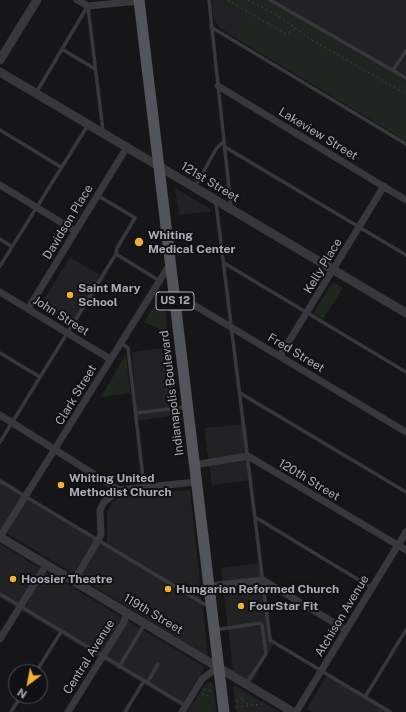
<!DOCTYPE html>
<html>
<head>
<meta charset="utf-8">
<style>
  body { margin:0 }
  #map { position:relative; width:406px; height:712px; overflow:hidden; background:#161618; font-family:"Public Sans",sans-serif }
  canvas { display:block }
  .north { position:absolute; left:8px; top:664px; width:40px; height:40px; box-sizing:border-box; background:#111113; border:1px solid #4d4f55; border-radius:50%; rotate:212deg; font-size:11px; font-weight:700; line-height:16px; text-align:center; color:#a8adb8 }
  .north::after { content:''; display:block; margin:auto; width:14px; height:18px; background:#f2b134; clip-path:polygon(50% 0,100% 100%,50% 72%,0 100%) }
</style>
</head>
<body>
<div id="map">
<canvas width="406" height="712"></canvas>
<div class="north">N</div>
</div>
<script>
const context = document.querySelector('canvas').getContext('2d');
context.lineJoin = 'round';
function fill(path, color) {
  context.fillStyle = color;
  context.fill(path, 'evenodd');
}
function poly(rows) {
  const path = new Path2D();
  for (const r of rows) {
    path.moveTo(r[0], r[1]);
    for (let i = 2; i < r.length; i += 2) path.lineTo(r[i], r[i + 1]);
  }
  return path;
}
function stroke(path, color, width, dash) {
  context.strokeStyle = color;
  context.lineWidth = width;
  context.lineCap = dash ? 'butt' : 'round';
  context.setLineDash(dash || []);
  context.stroke(path);
}
function write(font, color, halo, rows, align = 'center') {
  context.font = font + ' "Public Sans",sans-serif';
  context.lineWidth = 4;
  context.setLineDash([]);
  context.textBaseline = 'middle';
  context.strokeStyle = halo;
  context.fillStyle = color;
  for (const [text, x, y, turn = 0] of rows) {
    context.save();
    context.translate(x, y);
    context.rotate((+turn || 0) * Math.PI / 180);
    context.textAlign = isNaN(turn) ? turn : align;
    if (halo) context.strokeText(text, 0, 0);
    context.fillText(text, 0, 0);
    context.restore();
  }
}
fill(poly([
  [212,0,220,0,247,16,234,37,220,28,214,20],
  [267,0,406,0,406,83,313,28],
  [176,188,213,211,179,215,175,190],
  [70,257,105,278,73,328,39,307],
  [170,347,178,415,137,421,132,352],
  [246,424,252,480,212,485,204,428],
  [0,478,20,490,19,492,105,544,107,541,107,513,112,502,123,496,190,490,208,656,0,529],
  [0,544,205,667,181,706,0,598],
  [262,563,272,639,275,641,252,682,233,671,221,568],
  [328,673,394,712,312,712,307,709],
  [210,682,213,684,217,712,187,712,206,683],
  [236,686,280,712,236,712,233,687]
]), '#222225');
fill(poly([
  [220,0,267,0,406,83,406,141,234,37,246,16],
  [333,282,343,288,323,319,313,313],
  [161,294,164,295,167,329,159,329,144,322],
  [126,354,130,393,101,397],
  [203,629,205,649,195,642],
  [207,688,211,688,213,712,197,712,194,710],
  [235,688,262,705,238,708]
]), '#1e261f');
stroke(poly([
  [228,0,286,34,295,29],
  [248,0,275,14,312,40,406,94],
  [204,689,212,691],
  [202,694,212,697],
  [242,700,249,705],
  [236,701,241,699,244,693],
  [236,707,263,704]
]), '#3d3f44', 1, [2, 3]);
stroke(poly([
  [209,0,231,207],
  [270,0,406,78],
  [88,7,103,131],
  [211,27,406,144],
  [62,49,95,69],
  [393,70,406,51],
  [36,93,87,7],
  [0,130,61,167],
  [225,147,406,255],
  [195,187,216,149,224,141],
  [216,203,270,640,390,712],
  [0,239,12,247],
  [116,254,160,281],
  [224,263,406,372],
  [0,266,88,125],
  [121,343,128,348,144,487],
  [0,353,40,377],
  [240,393,406,492],
  [136,413,186,407],
  [0,442,116,254,117,248,135,218,97,195],
  [0,481,209,607],
  [255,517,372,588],
  [0,594,186,706],
  [215,630,260,623,262,625,266,654,246,684],
  [119,667,144,625],
  [36,672,61,632],
  [147,683,158,664],
  [365,697,406,630],
  [11,712,21,696],
  [125,712,144,681]
]), '#37383d', 3.5);
stroke(poly([
  [77,0,88,6,139,1],
  [218,86,406,200],
  [0,185,75,231],
  [0,292,110,359],
  [174,293,406,432],
  [28,309,127,147],
  [280,356,384,186],
  [0,415,119,490,196,482],
  [194,465,248,456,406,550],
  [0,537,170,264],
  [74,581,101,535,100,510,104,502,119,490],
  [208,586,263,580,346,630],
  [0,639,46,565],
  [68,712,124,622,127,613],
  [182,712,202,679,218,667],
  [296,712,406,532]
]), '#37383d', 7);
stroke(poly([
  [0,60,37,0],
  [0,72,406,313],
  [0,537,293,712]
]), '#37383d', 9);
stroke(poly([
  [139,0,224,712]
]), '#53555c', 11);
for (const [x, y, r, color] of [
  [139,242,5,"#f2b134"],
  [70,295,4,"#f2b134"],
  [61,485,4,"#f2b134"],
  [13,579,4,"#f2b134"],
  [168,589,4,"#f2b134"],
  [241,606,4,"#f2b134"]
]) {
  const dot = new Path2D();
  dot.arc(x, y, r, 0, 2 * Math.PI);
  context.fillStyle = color;
  context.fill(dot);
  stroke(dot, '#111113', 1.5);
}
for (const [x, y, w] of [
  [175,301,38]
]) {
  const box = new Path2D();
  box.roundRect(x - w / 2, y - 9, w, 18, 3);
  context.fillStyle = '#111113';
  context.fill(box);
  stroke(box, '#a8adb8', 1);
}
write('bold 11px', '#a8adb8', null, [
  ["US 12",175,301]
]);
write('12px', '#a8adb8', '#111113', [
  ["Lakeview Street",318,134,31],
  ["121st Street",210,182,31],
  ["Davidson Place",68,222,-59],
  ["Kelly Place",323,266,-59],
  ["John Street",61,316,32],
  ["Fred Street",296,353,31],
  ["Indianapolis Boulevard",172,393,-97],
  ["Clark Street",76,395,-59],
  ["120th Street",309,480,31],
  ["119th Street",153,614,31],
  ["Atchison Avenue",342,616,-59],
  ["Central Avenue",89,657,-58]
]);
write('bold 12px', '#a8adb8', '#111113', [
  ["Whiting",148,235],
  ["Medical Center",148,249],
  ["Saint Mary",78,288],
  ["School",78,302],
  ["Whiting United",69,478],
  ["Methodist Church",69,492],
  ["Hoosier Theatre",21,579],
  ["Hungarian Reformed Church",176,589],
  ["FourStar Fit",249,606]
], 'left');
</script>
</body>
</html>
